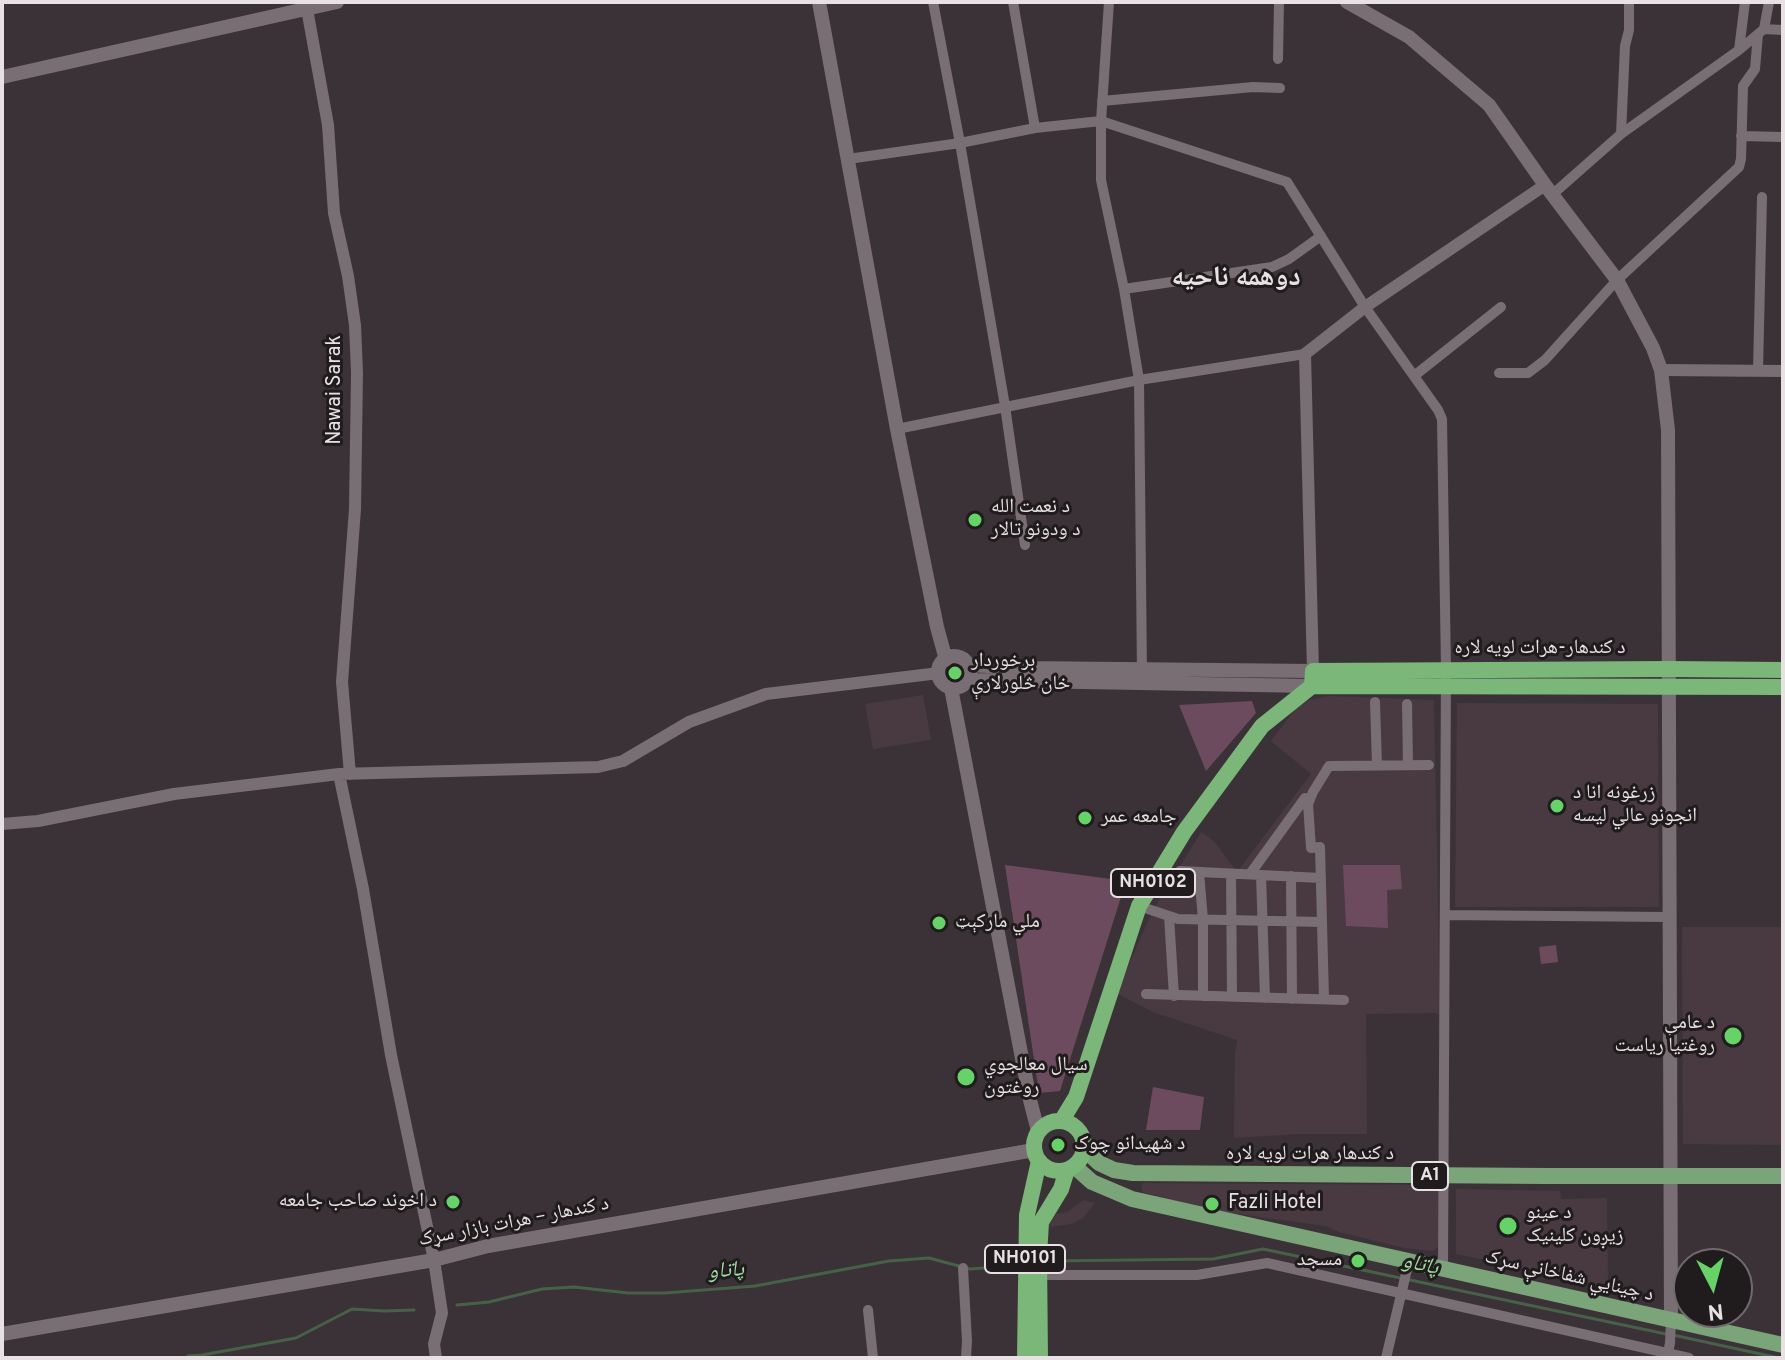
<!DOCTYPE html>
<html>
<head>
<meta charset="utf-8">
<style>
  body { margin:0 }
  #map { position:relative; width:1785px; height:1360px; overflow:hidden; background:#3b3237; font-family:Overpass,sans-serif }
  canvas { display:block }
  .frame { position:absolute; inset:0; border:4px solid #e8e1e4; pointer-events:none }
  .north { position:absolute; left:1673px; top:1248px; width:80px; height:80px; box-sizing:border-box; background:#201b1d; border:2px solid #706a6d; border-radius:50%; rotate:174deg; font-size:22px; font-weight:700; line-height:32px; text-align:center; color:#e8e1e4 }
  .north::after { content:''; display:block; margin:auto; width:28px; height:36px; background:#65d467; clip-path:polygon(50% 0,100% 100%,50% 72%,0 100%) }
</style>
</head>
<body>
<div id="map">
<canvas width="1785" height="1360"></canvas>
<div class="frame"></div>
<div class="north">N</div>
</div>
<script>
const context = document.querySelector('canvas').getContext('2d');
context.lineJoin = 'round';
function fill(path, color) {
  context.fillStyle = color;
  context.fill(path, 'evenodd');
}
function poly(rows) {
  const path = new Path2D();
  for (const r of rows) {
    if (r.length === 3) {
      path.moveTo(r[0] + r[2], r[1]);
      path.arc(r[0], r[1], r[2], 0, 2 * Math.PI);
      continue;
    }
    path.moveTo(r[0], r[1]);
    for (let i = 2; i < r.length; i += 2) path.lineTo(r[i], r[i + 1]);
  }
  return path;
}
function stroke(path, color, width, dash) {
  context.strokeStyle = color;
  context.lineWidth = width;
  context.lineCap = dash ? 'butt' : 'round';
  context.setLineDash(dash || []);
  context.stroke(path);
}
function write(font, color, halo, rows, align = 'center') {
  context.font = font + ' Overpass,"Noto Naskh Arabic",sans-serif';
  context.lineWidth = 6;
  context.setLineDash([]);
  context.textBaseline = 'middle';
  context.strokeStyle = halo;
  context.fillStyle = color;
  for (const [text, x, y, turn = 0] of rows) {
    context.save();
    context.translate(x, y);
    context.rotate((+turn || 0) * Math.PI / 180);
    context.textAlign = isNaN(turn) ? turn : align;
    if (halo) context.strokeText(text, 0, 0);
    context.fillText(text, 0, 0);
    context.restore();
  }
}
fill(poly([
  [923,695,931,740,873,749,865,704],
  [1329,696,1434,700,1440,1015,1435,1013,1366,1014,1367,1134,1296,1134,1234,1138,1235,1055,1237,1040,1153,1012,1116,993,1153,910,1201,832,1213,840,1237,872,1311,774,1271,741,1296,708,1309,700],
  [1457,703,1658,704,1659,907,1455,907],
  [1682,927,1783,927,1783,1145,1683,1144],
  [1142,1183,1442,1185,1439,1246,1433,1251,1404,1248,1339,1232,1326,1226,1208,1210,1142,1192],
  [1456,1189,1560,1191,1561,1199,1607,1198,1608,1286,1456,1254],
  [1084,1200,1095,1203,1083,1218,1072,1224,1048,1227,1056,1214,1067,1212]
]), '#493a42');
fill(poly([
  [1252,701,1256,713,1206,771,1179,705],
  [1005,865,1126,881,1060,1091,1039,1093],
  [1343,865,1400,865,1402,889,1387,890,1388,928,1346,926],
  [1556,945,1558,962,1541,964,1539,947],
  [1153,1087,1204,1097,1200,1130,1146,1130]
]), '#6d4b5e');
stroke(poly([
  [1050,1261,1213,1259,1263,1249,1666,1334],
  [457,1305,489,1302,542,1289,574,1287,628,1293,665,1293,755,1286,889,1261,929,1258,970,1269,996,1267],
  [1673,1335,1779,1358],
  [188,1356,202,1355,296,1338,352,1309,384,1311,414,1310]
]), '#476148', 3);
stroke(poly([
  [933,2,960,143,1005,406,1025,545],
  [1013,2,1035,128],
  [1109,2,1101,121,1101,180,1124,289,1139,380,1142,676],
  [1764,29,1769,2],
  [1739,50,1745,2],
  [1278,59,1279,2],
  [1102,101,1253,87,1280,88],
  [1621,134,1625,46,1629,30,1629,2],
  [1741,136,1783,137],
  [848,159,960,143,1035,128,1101,121,1287,182,1365,307,1438,410,1442,419,1446,670,1443,1268],
  [1553,194,1621,134,1739,50,1764,29,1783,30],
  [1124,289,1272,267,1289,259,1321,236],
  [1758,371,1762,197],
  [1499,373,1528,373,1545,360,1617,280,1739,167,1741,159,1743,86,1755,69,1758,34],
  [1414,376,1501,307],
  [897,429,1139,380,1305,354],
  [1375,702,1377,765],
  [1407,704,1408,765],
  [1180,871,1321,878],
  [1199,872,1203,920,1203,996],
  [1231,874,1232,997],
  [1250,874,1305,798],
  [1261,875,1265,998],
  [1291,876,1292,999],
  [1139,906,1178,919,1322,922],
  [1445,915,1668,917],
  [1169,916,1174,996],
  [1146,994,1344,1000],
  [1324,999,1320,847,1311,848,1308,804,1313,792,1329,766,1429,765],
  [963,1268,967,1341,966,1358],
  [1040,1275,1197,1275,1267,1263,1689,1358],
  [868,1310,873,1358],
  [1386,1358,1409,1261],
  [1667,1358,1670,1343,1671,1320]
]), '#796e74', 10);
stroke(poly([
  [307,9,328,125,334,213,348,276,355,325,357,373,355,509,342,682,350,774],
  [1661,370,1783,371],
  [1313,671,1305,354,1365,307,1545,185],
  [339,774,363,889,391,1055,434,1260,442,1313,434,1344,436,1358],
  [2,824,38,821,174,794,339,774,598,767,623,761,689,722,766,694,939,673]
]), '#796e74', 12);
stroke(poly([
  [819,2,897,429,937,627,946,660],
  [1347,2,1409,37,1489,105,1545,185,1617,280,1653,348,1661,370,1668,430,1671,1320],
  [2,77,337,2],
  [954,672,16],
  [968,665,1024,668,1313,671],
  [968,680,1312,686],
  [951,688,1030,1100,1038,1131],
  [2,1334,434,1260,488,1246,1034,1150]
]), '#796e74', 14);
stroke(poly([
  [1084,1149,1099,1163,1114,1170,1133,1173,1546,1176,1783,1176],
  [1074,1166,1092,1182,1132,1199,1783,1345]
]), '#7aa578', 16);
stroke(poly([
  [1312,686,1313,671,1668,669,1783,670],
  [1062,1120,1076,1097,1139,906,1184,832,1262,726,1312,686,1783,687],
  [1059,1146,25],
  [1025,1358,1027,1215,1039,1161],
  [1040,1358,1039,1256,1041,1222,1061,1189,1067,1170]
]), '#7ab779', 16);
for (const [x, y, r, color] of [
  [975,520,8,"#65d467"],
  [955,673,8,"#65d467"],
  [1557,806,8,"#65d467"],
  [1085,818,8,"#65d467"],
  [939,923,8,"#65d467"],
  [1733,1036,10,"#65d467"],
  [966,1077,10,"#65d467"],
  [1058,1145,8,"#65d467"],
  [453,1202,8,"#65d467"],
  [1212,1204,8,"#65d467"],
  [1508,1226,10,"#65d467"],
  [1358,1261,8,"#65d467"]
]) {
  const dot = new Path2D();
  dot.arc(x, y, r, 0, 2 * Math.PI);
  context.fillStyle = color;
  context.fill(dot);
  stroke(dot, '#201b1d', 3);
}
for (const [x, y, w] of [
  [1153,883,84],
  [1430,1176,36],
  [1025,1259,80]
]) {
  const box = new Path2D();
  box.roundRect(x - w / 2, y - 14, w, 28, 6);
  context.fillStyle = '#201b1d';
  context.fill(box);
  stroke(box, '#e8e1e4', 2);
}
write('bold 18px', '#e8e1e4', null, [
  ["NH0102",1153,883],
  ["A1",1430,1176],
  ["NH0101",1025,1259]
]);
write('20px', '#e8e1e4', '#201b1d', [
  ["Nawai Sarak",336,390,-90],
  ["د کندهار-هرات لويه لاره",1540,649],
  ["د کندهار هرات لویه لاره",1310,1155],
  ["د کندهار – هرات بازار سړک",514,1223,-11],
  ["د چينايي شفاخانې سړک",1569,1277,13]
]);
write('20px', '#e8e1e4', '#201b1d', [
  ["د نعمت الله",991,508],
  ["د ودونو تالار",991,531],
  ["برخوردار",971,662],
  ["خان څلورلارې",971,685],
  ["زرغونه انا د",1573,794],
  ["انجونو عالي لیسه",1573,817],
  ["جامعه عمر",1101,818],
  ["ملي مارکېټ",955,923],
  ["د عامې",1715,1024,"right"],
  ["روغتیا ریاست",1715,1047,"right"],
  ["سيال معالجوي",984,1066],
  ["روغتون",984,1089],
  ["د شهيدانو چوک",1074,1145],
  ["د اخوند صاحب جامعه",437,1202,"right"],
  ["Fazli Hotel",1228,1204],
  ["د عینو",1526,1214],
  ["زیږون کلینیک",1526,1237],
  ["مسجد",1342,1261,"right"]
], 'left');
write('italic 22px', '#a2e0a1', '#201b1d', [
  ["پاتاو",1420,1266,12],
  ["پاتاو",726,1272,-5]
]);
write('bold 28px', '#e8e1e4', '#201b1d', [
  ["دوهمه ناحیه",1236,279]
]);
</script>
</body>
</html>
